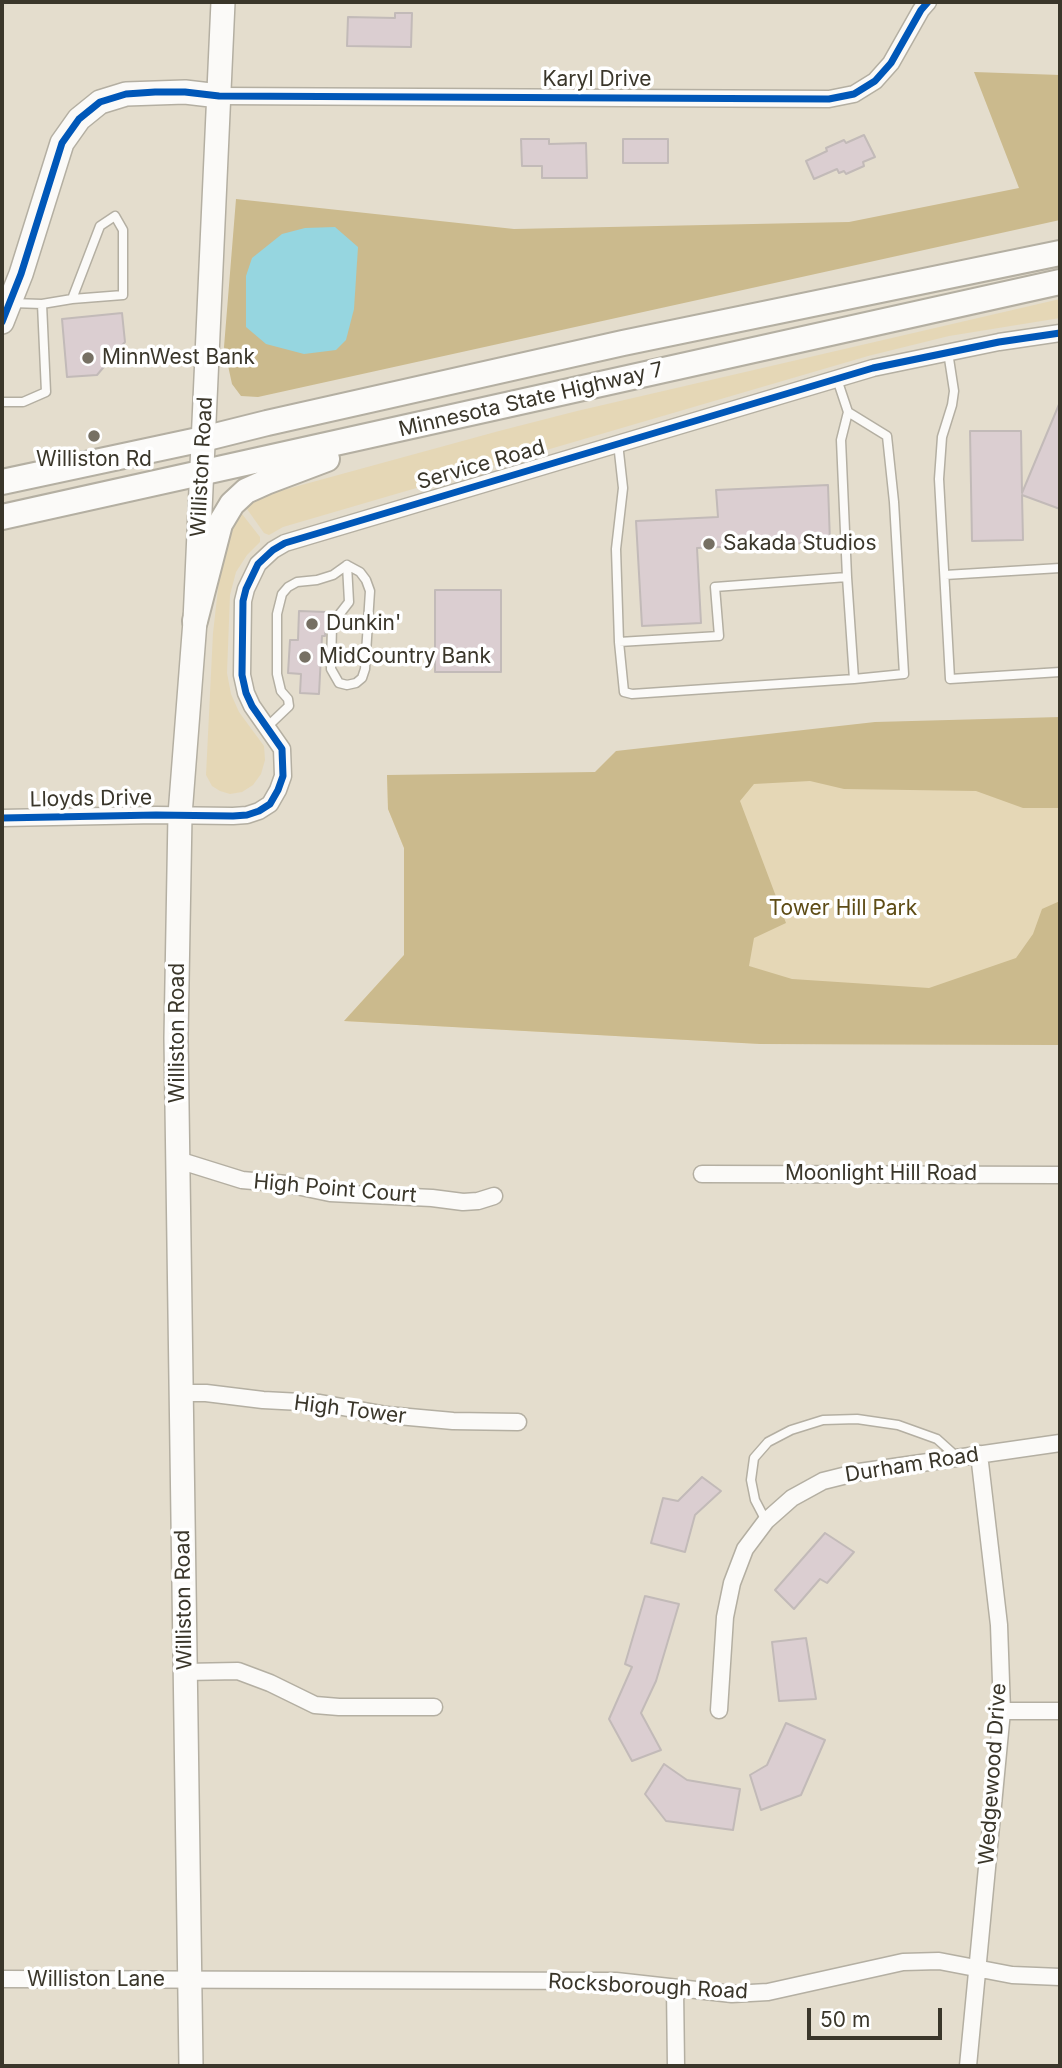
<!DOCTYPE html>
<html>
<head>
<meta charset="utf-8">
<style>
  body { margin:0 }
  #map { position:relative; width:1062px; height:2068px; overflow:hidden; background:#e4ddcd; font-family:Inter,sans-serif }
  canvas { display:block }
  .frame { position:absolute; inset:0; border:4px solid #3a362a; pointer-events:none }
  .scale { position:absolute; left:807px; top:2008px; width:135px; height:32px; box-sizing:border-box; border:4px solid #3a362a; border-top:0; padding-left:9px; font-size:21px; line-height:24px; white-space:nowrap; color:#3a362a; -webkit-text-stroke:5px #fff; paint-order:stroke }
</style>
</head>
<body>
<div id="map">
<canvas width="1062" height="2068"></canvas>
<div class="frame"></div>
<div class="scale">50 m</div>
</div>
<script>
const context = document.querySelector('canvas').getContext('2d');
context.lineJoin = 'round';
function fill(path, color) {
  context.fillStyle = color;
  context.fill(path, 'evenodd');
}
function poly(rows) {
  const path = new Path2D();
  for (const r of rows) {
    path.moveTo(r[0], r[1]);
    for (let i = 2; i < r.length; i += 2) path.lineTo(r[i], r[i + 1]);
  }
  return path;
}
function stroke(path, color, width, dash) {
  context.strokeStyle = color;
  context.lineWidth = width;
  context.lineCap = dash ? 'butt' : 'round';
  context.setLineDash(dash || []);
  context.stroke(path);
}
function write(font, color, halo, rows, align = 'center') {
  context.font = font + ' Inter,sans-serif';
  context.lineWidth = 7;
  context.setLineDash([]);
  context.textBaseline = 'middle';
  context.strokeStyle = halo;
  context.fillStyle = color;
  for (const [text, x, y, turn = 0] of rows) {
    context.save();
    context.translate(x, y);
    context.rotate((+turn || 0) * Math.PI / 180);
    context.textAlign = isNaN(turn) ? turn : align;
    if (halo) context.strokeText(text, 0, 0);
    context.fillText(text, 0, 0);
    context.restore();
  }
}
fill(poly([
  [1060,299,1060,318,949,336,868,356,283,527,269,535,264,533,247,509,247,504,265,495,499,431,577,411],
  [238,513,242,514,260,537,260,542,247,555,236,572,230,595,227,673,231,694,239,712,264,746,265,760,261,774,253,785,242,792,230,794,220,791,212,786,206,775,213,633,224,536],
  [387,775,1060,777,1060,1045,760,1044,344,1021,404,955,404,848,388,809]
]), '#e5d7b6');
fill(poly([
  [974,72,1060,75,1060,220,258,397,241,396,232,384,224,347,236,199,514,229,849,222,1019,188],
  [1060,717,1060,808,1023,808,976,791,844,789,810,781,754,784,740,801,786,923,754,938,749,966,792,979,929,988,1016,958,1033,934,1042,909,1060,901,1060,1045,760,1044,344,1021,404,955,404,848,388,809,387,775,595,772,616,751,875,722]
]), '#cbba8d');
fill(poly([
  [335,227,358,247,354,309,346,340,336,350,304,354,266,344,246,327,246,276,252,258,282,234,305,228]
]), '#96d6e0');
const building = poly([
  [395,13,412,13,411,47,347,46,348,17,395,18,395,13],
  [864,135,875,157,863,162,864,166,846,174,844,171,839,173,837,169,814,179,806,161,827,151,826,148,844,140,846,143,864,135],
  [521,139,549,139,549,144,586,143,587,178,542,178,542,166,522,166,521,139],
  [623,139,668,139,668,163,623,163,623,139],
  [122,313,125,342,97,375,67,377,62,319,122,313],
  [1060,402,1060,509,1022,495,1023,540,972,541,970,431,1021,431,1022,493,1060,402],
  [828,485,830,542,697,548,701,623,642,626,636,521,718,517,716,490,828,485],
  [435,590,501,590,501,672,435,672,435,590],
  [299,611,327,612,325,636,322,636,319,694,300,693,301,674,288,673,290,640,298,640,299,611],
  [702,1477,721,1491,695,1515,685,1552,651,1543,663,1498,678,1501,702,1477],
  [825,1533,854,1552,827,1583,820,1579,794,1609,775,1590,825,1533],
  [645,1596,679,1604,656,1681,641,1713,661,1750,632,1761,609,1719,632,1667,625,1664,645,1596],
  [806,1638,816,1699,779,1701,772,1642,806,1638],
  [786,1723,825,1740,801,1795,761,1810,750,1775,767,1765,786,1723],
  [664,1764,687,1780,740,1789,733,1830,666,1821,645,1794,664,1764]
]);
fill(building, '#dbced1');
stroke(building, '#c2bab8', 2);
const lane = poly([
  [12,303,42,304,72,299,100,226,115,216,123,230,123,295,72,299],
  [948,352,954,391,952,405,942,437,939,479,950,679,1060,672],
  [2,402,23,402,46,392,42,304],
  [618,443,623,488,616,549,619,642,624,692,632,694,854,679,904,674,894,502,887,436,848,412],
  [347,565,360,572,366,580,370,591,365,669,362,678,356,683,347,685,339,683,331,669,332,625,335,620,349,602,347,565],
  [945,575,1060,568],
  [847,577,854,679],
  [619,642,719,636,715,587,847,577,841,440,848,412,837,379],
  [268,726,289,706,288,699,281,691,277,674,277,614,282,594,288,587,297,582,317,580,333,575,347,565],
  [766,1521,755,1500,751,1480,754,1458,768,1442,791,1430,823,1420,857,1419,898,1425,937,1439,957,1457]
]);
const street = poly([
  [219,96,829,99,854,94,875,81,891,63,921,10,928,2],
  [2,818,156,815,233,816,247,815,259,811,270,804,278,790,283,776,282,749,252,706,246,693,242,675,243,601,246,589,258,564,273,550,285,543,873,368,999,342,1060,333],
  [178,1160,242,1180,287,1184,330,1193,432,1198,463,1202,478,1201,494,1196],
  [702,1174,1060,1175],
  [181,1393,206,1393,263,1400,320,1403,387,1415,453,1421,518,1422],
  [185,1672,238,1671,270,1683,315,1705,339,1707,434,1707],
  [719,1710,725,1617,732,1583,745,1549,766,1521,792,1498,823,1481,859,1472,1060,1443],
  [1002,1711,1060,1711],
  [2,1979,616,1981,732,1994,768,1992,903,1962,939,1961,1012,1975,1060,1977],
  [675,1988,676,2066],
  [968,2066,1002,1711,999,1625,979,1454]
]);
const secondary = poly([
  [2,322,21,274,62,143,79,119,100,102,126,94,185,92,219,96],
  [191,2066,176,1038,180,815,195,621,223,2]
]);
const primary = poly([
  [2,482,203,439,267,423,623,343,1060,253],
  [2,517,1060,282],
  [195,621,220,524,232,504,246,491,266,482,327,459]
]);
stroke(lane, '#b4afa2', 11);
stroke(street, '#b4afa2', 19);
stroke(secondary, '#b4afa2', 26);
stroke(primary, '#b4afa2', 28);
stroke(lane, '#fbfaf8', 8);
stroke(street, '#fbfaf8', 16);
stroke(secondary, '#fbfaf8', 23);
stroke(primary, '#fbfaf8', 24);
stroke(poly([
  [2,322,21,274,62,143,79,119,100,102,126,94,155,92,185,92,219,96,829,99,854,94,875,81,891,63,921,10,928,2],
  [2,818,156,815,233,816,247,815,259,811,270,804,278,790,283,776,282,749,252,706,246,693,242,675,243,601,246,589,258,564,273,550,285,543,873,368,999,342,1060,333]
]), '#0057b8', 7);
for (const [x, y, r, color] of [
  [88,358,7,"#767063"],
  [94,436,7,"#767063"],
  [709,544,7,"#767063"],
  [312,624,7,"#767063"],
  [305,657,7,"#767063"]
]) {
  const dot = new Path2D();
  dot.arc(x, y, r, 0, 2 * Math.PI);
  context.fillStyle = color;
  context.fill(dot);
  stroke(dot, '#fff', 2.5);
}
write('21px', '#3a362a', '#fff', [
  ["Karyl Drive",597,80],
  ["Minnesota State Highway 7",531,400,-13],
  ["Service Road",481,465,-16],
  ["Williston Road",202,467,-87],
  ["Lloyds Drive",91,799,-1],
  ["Williston Road",178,1033,-90],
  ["Moonlight Hill Road",881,1174],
  ["High Point Court",335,1189,5],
  ["High Tower",350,1410,7],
  ["Durham Road",912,1465,-9],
  ["Williston Road",184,1600,-91],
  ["Wedgewood Drive",993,1774,-86],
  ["Williston Lane",96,1980],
  ["Rocksborough Road",648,1987,3]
]);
write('21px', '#3a362a', '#fff', [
  ["MinnWest Bank",102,358],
  ["Williston Rd",94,460,"center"],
  ["Sakada Studios",723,544],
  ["Dunkin'",326,624],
  ["MidCountry Bank",319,657]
], 'left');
write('21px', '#5e4c16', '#fff', [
  ["Tower Hill Park",843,909]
]);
</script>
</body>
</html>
